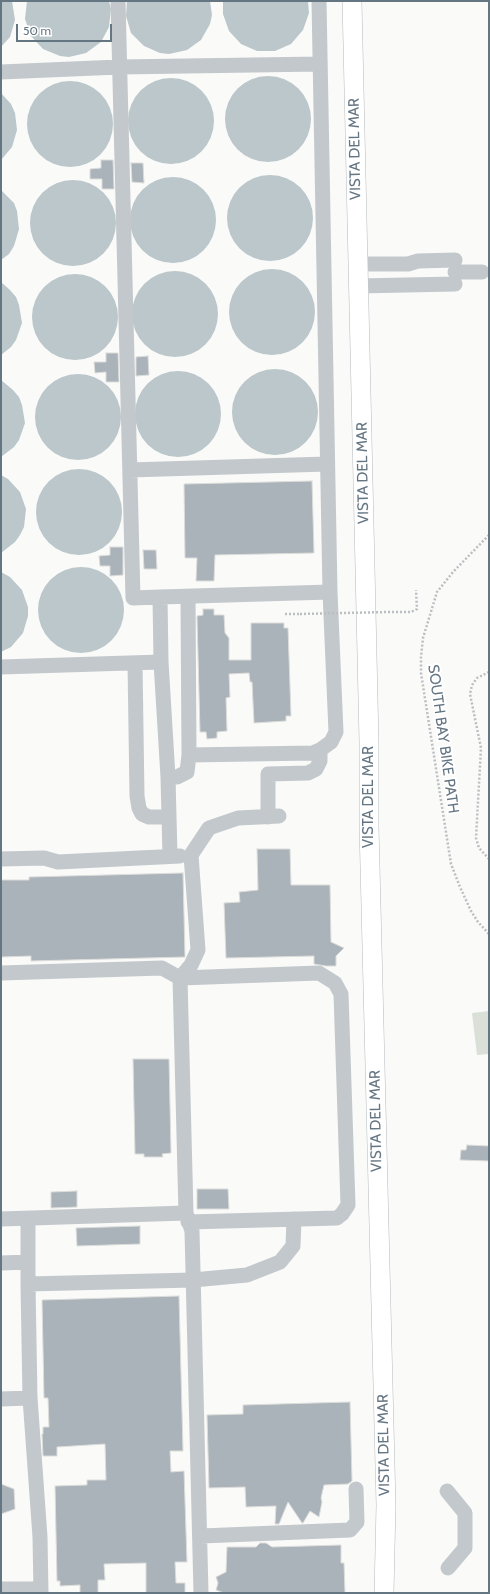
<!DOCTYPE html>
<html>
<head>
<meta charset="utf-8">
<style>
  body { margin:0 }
  #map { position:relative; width:490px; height:1594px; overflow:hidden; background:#fafaf8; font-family:Cabin,sans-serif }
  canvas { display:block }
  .frame { position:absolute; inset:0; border:2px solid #657683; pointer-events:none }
  .scale { position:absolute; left:16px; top:24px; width:96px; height:18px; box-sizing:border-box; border:2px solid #657683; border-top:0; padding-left:5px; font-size:12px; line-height:14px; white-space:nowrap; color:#657683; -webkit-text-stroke:3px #fff; paint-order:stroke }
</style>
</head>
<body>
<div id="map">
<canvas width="490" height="1594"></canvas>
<div class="frame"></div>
<div class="scale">50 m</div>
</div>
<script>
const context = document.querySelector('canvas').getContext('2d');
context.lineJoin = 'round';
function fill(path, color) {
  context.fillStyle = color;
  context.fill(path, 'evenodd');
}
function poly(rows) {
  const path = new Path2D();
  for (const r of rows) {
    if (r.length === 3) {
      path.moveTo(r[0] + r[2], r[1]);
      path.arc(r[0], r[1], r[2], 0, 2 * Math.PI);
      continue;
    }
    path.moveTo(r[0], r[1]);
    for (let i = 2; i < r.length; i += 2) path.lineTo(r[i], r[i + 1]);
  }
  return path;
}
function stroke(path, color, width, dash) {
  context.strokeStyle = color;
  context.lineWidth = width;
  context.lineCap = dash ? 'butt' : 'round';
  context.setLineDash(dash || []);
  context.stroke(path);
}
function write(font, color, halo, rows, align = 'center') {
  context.font = font + ' Cabin,sans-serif';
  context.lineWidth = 4;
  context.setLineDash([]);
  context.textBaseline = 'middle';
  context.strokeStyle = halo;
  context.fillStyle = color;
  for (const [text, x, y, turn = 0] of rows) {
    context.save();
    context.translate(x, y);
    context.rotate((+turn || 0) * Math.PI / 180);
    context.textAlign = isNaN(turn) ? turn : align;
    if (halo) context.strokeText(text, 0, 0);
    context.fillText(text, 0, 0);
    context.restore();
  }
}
fill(poly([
  [489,1011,489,1054,477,1055,472,1013]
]), '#dadfd7');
fill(poly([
  [1,1,12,1,15,20,10,37,1,47],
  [27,1,109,1,111,9,109,27,101,42,86,53,69,57,60,56,43,49,31,36,25,19],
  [127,1,210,1,212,15,210,24,201,40,187,50,169,54,160,53,144,46,131,33,126,16],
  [223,1,308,1,309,13,303,30,291,44,275,51,257,51,241,44,229,31,223,14],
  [268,119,43],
  [171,121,43],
  [70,124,43],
  [1,93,11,104,15,113,17,130,12,147,1,160],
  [270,218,43],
  [173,220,43],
  [73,223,43],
  [1,190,14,203,17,211,19,229,14,246,9,254,1,260],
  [272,312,43],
  [175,314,43],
  [75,317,43],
  [1,282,10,290,16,297,19,305,22,323,16,340,11,347,1,355],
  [275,412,43],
  [178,414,43],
  [78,417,43],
  [1,380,13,390,19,397,22,405,25,423,19,440,14,447,1,457],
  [79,512,43],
  [1,475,8,479,20,492,26,509,24,527,20,535,15,542,1,553],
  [81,610,43],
  [1,572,10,577,22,590,28,607,28,616,23,633,11,647,1,652]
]), '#bbc7cb');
const building = poly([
  [101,160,113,160,114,189,102,189,102,179,90,179,90,169,101,168,101,160],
  [131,163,143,163,144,183,132,182,131,163],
  [106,353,118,353,119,382,106,382,106,372,95,373,94,362,106,362,106,353],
  [148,356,149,375,136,376,136,357,148,356],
  [312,481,314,553,215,555,214,581,196,581,197,558,185,558,184,484,312,481],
  [110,547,123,547,123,575,110,576,110,566,100,566,99,556,110,555,110,547],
  [143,550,156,550,157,569,144,569,143,550],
  [203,609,214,609,214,615,224,615,225,633,229,638,229,660,251,660,251,623,284,623,284,628,288,628,291,716,286,716,286,721,254,723,252,682,250,682,249,673,229,674,230,697,226,698,227,731,217,732,217,738,207,739,206,732,200,732,197,616,203,615,203,609],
  [257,849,290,849,291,885,330,885,331,942,344,948,336,956,336,966,326,966,314,964,314,956,226,958,224,903,240,902,239,892,258,890,257,849],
  [183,873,185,957,31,961,31,956,1,957,1,880,29,880,29,877,183,873],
  [133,1059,169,1059,171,1153,162,1154,163,1157,144,1157,144,1154,135,1154,133,1059],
  [467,1145,489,1146,489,1161,460,1160,461,1150,466,1150,467,1145],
  [197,1189,228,1189,229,1209,197,1209,197,1189],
  [77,1191,77,1207,51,1208,51,1192,77,1191],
  [140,1226,140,1244,77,1246,76,1228,140,1226],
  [179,1296,183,1451,170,1451,171,1472,184,1471,187,1562,175,1562,176,1583,185,1583,185,1593,146,1593,146,1563,104,1564,105,1580,98,1580,98,1593,80,1593,80,1585,60,1586,60,1581,57,1581,55,1486,87,1485,87,1480,106,1480,105,1444,57,1447,57,1456,43,1456,42,1434,43,1434,43,1427,49,1427,48,1398,44,1398,42,1300,179,1296],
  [350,1402,352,1481,348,1484,324,1485,321,1498,322,1502,319,1517,310,1511,303,1523,302,1523,288,1502,279,1524,275,1524,276,1506,246,1507,245,1487,209,1488,207,1415,243,1414,243,1405,350,1402],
  [1,1484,14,1489,15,1509,1,1514,1,1484],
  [260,1543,266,1543,272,1547,341,1545,341,1563,344,1563,345,1593,224,1593,216,1590,218,1583,216,1577,226,1572,227,1547,256,1547,260,1543]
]);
fill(building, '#aab3b9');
stroke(building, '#dcdcda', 1);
const major = poly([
  [352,1,369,742,369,826,386,1505,384,1593]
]);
stroke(major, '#b5babe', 20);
stroke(poly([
  [489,535,453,572,437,592,423,638,421,657,421,673,451,864,460,887,471,911,478,922,489,934],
  [388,612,411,612,417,609,416,590],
  [285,614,300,614],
  [489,672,477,678,472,685,470,694,481,748,476,838,479,848,489,859]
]), '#bbbfc2', 2.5, [2, 2]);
stroke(poly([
  [118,1,133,598,160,597],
  [1,72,119,67,320,64],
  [358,264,408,264,418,261,455,260],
  [455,272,482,272],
  [358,286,455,284],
  [130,470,327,464],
  [188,597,189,755],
  [135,663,137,796,139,808,142,814,149,817,169,817],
  [1,667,161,662],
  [168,777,177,777,187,772,189,755,313,753,320,750,331,742,336,732,330,592,319,1],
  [268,817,268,774,308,773,316,769,320,761,320,750],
  [170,856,168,777,161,662,160,597,330,592],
  [1,859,44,858,58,862,180,856],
  [1,973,162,968,180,978,319,973,335,983,341,994,348,1205,342,1214,337,1218,188,1222],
  [1,1219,186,1213],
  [28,1219,28,1284,30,1398,40,1537,41,1593],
  [1,1263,28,1262],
  [28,1284,193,1280,247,1275,280,1262,293,1246,294,1219],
  [1,1399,30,1398],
  [447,1491,465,1513,465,1548,448,1568],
  [201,1536,350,1530,357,1522,356,1489],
  [1,1589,41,1589],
  [201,1593,192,1231,186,1213,180,978,191,965,198,950,191,855,209,828,238,818,279,816]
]), '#c3c8cc', 15);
stroke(major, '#fff', 19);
stroke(poly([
  [300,614,388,612]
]), '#bbbfc2', 2.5, [2, 2]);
write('15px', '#657683', '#fff', [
  ["VISTA DEL MAR",355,149,-91],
  ["VISTA DEL MAR",363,473,-91],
  ["SOUTH BAY BIKE PATH",443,739,82],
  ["VISTA DEL MAR",369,797,-90],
  ["VISTA DEL MAR",376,1121,-91],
  ["VISTA DEL MAR",384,1445,-91]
]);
</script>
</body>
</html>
